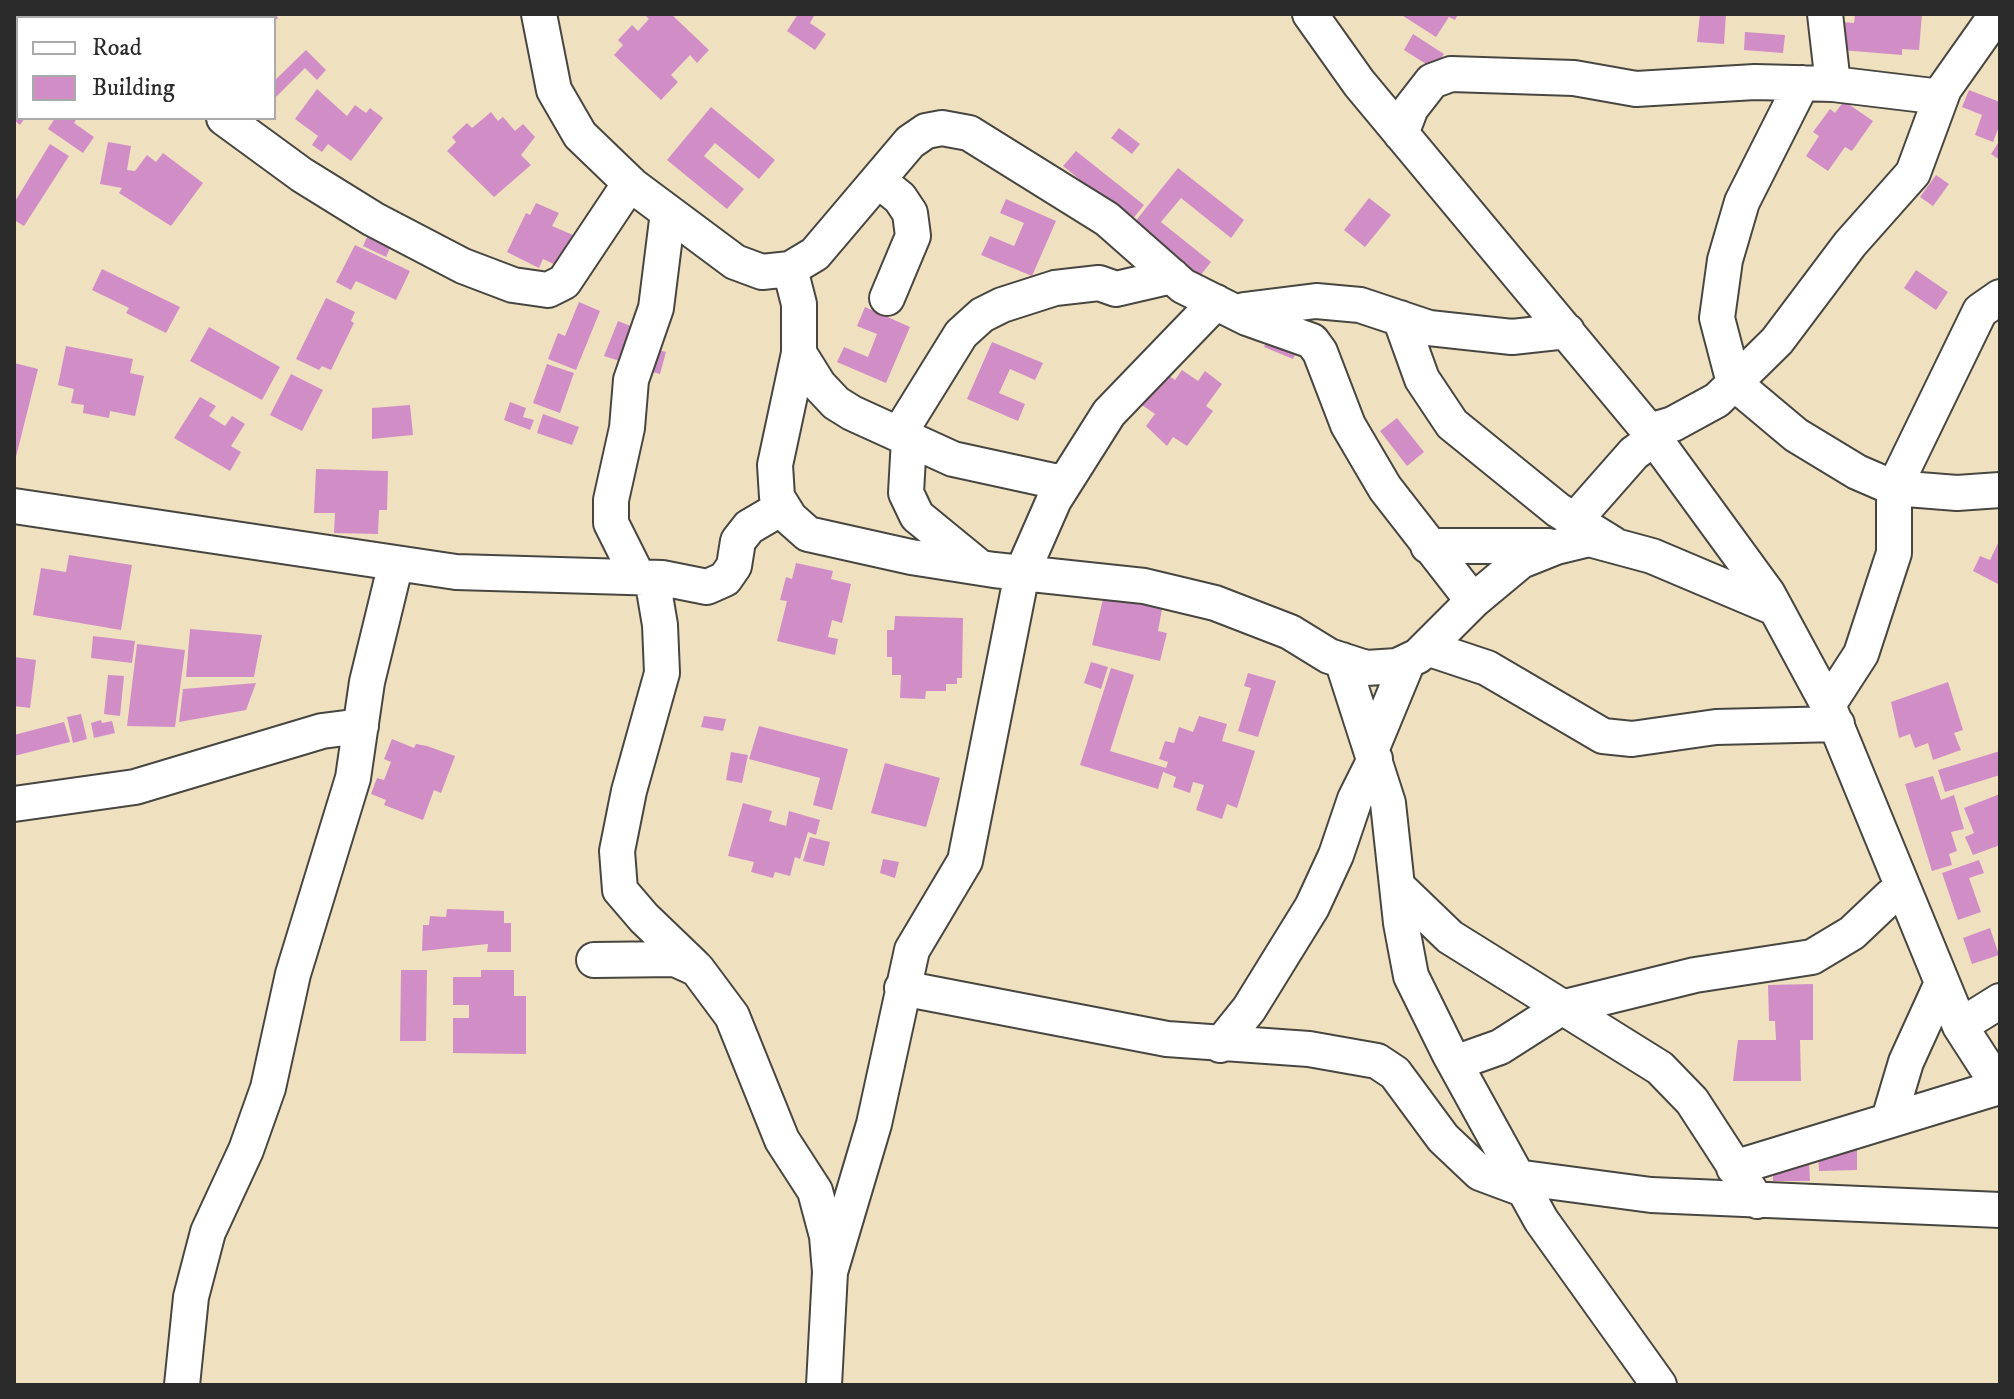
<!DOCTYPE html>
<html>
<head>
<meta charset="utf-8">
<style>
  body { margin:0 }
  #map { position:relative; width:2014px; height:1399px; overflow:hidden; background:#efe0c0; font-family:"IM FELL DW Pica",serif }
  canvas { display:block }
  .frame { position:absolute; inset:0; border:16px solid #2b2b2b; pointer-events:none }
  .legend { position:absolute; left:16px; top:16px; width:260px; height:104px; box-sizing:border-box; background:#fff; border:2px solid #aaa; margin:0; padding:10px 14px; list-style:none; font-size:24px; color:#2b2b2b }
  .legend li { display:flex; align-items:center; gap:16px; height:40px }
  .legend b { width:40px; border:2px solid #aaa }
</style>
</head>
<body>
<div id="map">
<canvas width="2014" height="1399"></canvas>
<div class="frame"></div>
<ul class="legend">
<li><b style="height:10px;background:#fff"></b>Road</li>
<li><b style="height:22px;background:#d18ec6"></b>Building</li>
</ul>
</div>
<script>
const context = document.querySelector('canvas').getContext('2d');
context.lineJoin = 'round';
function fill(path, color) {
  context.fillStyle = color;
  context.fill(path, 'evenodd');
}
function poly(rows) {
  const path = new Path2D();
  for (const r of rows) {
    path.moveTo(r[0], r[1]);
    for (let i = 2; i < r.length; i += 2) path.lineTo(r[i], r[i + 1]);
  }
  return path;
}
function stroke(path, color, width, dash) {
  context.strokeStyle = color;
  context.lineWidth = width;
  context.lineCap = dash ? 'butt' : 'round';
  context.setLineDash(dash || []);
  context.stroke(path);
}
fill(poly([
  [48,14,65,14,69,18,45,18],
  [193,14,275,14,278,18,274,21,274,18,197,18],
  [644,14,671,14,709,50,697,63,690,55,671,75,678,82,661,100,614,55,623,45,618,40,632,25,638,31,649,19],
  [798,14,815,14,810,23,826,34,815,50,787,31],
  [1400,14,1458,14,1455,20,1449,17,1436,37],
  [1700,14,1726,14,1724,44,1697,42],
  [1855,14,1922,14,1919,50,1902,49,1902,55,1841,50,1843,22,1854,23],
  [1745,32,1785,35,1783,53,1744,50],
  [1413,34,1444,54,1434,69,1404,50],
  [306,50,326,70,317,80,305,68,274,99,274,81],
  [18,79,18,118,25,118,20,125,14,120,14,85],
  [317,89,347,116,355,105,366,113,370,108,383,118,351,161,328,144,322,152,312,145,318,136,295,119],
  [1969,90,2000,102,2000,124,1993,142,1975,135,1982,115,1962,107],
  [1844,101,1873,121,1852,151,1845,147,1828,171,1806,156,1819,136,1813,132,1830,109,1835,113],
  [711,107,775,160,759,179,715,143,704,156,744,189,727,209,667,160],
  [491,112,498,121,503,117,515,131,523,124,535,137,521,155,531,165,494,197,447,151,456,142,452,137,467,123,472,128],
  [55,118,77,118,74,123,94,137,83,153,48,129],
  [1119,128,1140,144,1132,154,1111,138],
  [2000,140,2000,160,1991,154],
  [108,142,131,146,127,170,135,171,147,155,156,162,163,153,203,183,171,226,119,193,122,188,100,184],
  [50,144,69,156,24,226,14,220,14,203],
  [1076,151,1144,205,1131,221,1063,166],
  [1178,168,1244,220,1231,238,1181,198,1161,222,1211,262,1200,276,1134,223],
  [1936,175,1949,184,1933,206,1920,197],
  [1369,198,1391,215,1365,247,1344,230],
  [1006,199,1056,221,1032,276,981,255,990,236,1014,246,1024,223,1000,213],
  [536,203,559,213,552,226,573,235,558,266,543,259,539,268,507,252,526,213,530,215],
  [368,235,391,246,386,257,363,246],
  [355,245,410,271,396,300,356,281,351,290,336,282],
  [102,269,180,307,166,333,126,313,129,308,92,290],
  [1916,270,1948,292,1936,310,1904,288],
  [326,298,355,312,351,321,354,323,331,370,322,366,319,370,296,359],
  [579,302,600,311,576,370,548,359,558,333,565,336],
  [865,307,910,327,886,383,837,362,844,347,868,357,877,334,857,326],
  [618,321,636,328,623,362,604,356],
  [209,327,280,367,262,400,190,361],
  [1269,334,1299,347,1293,359,1264,347],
  [992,342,1043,363,1035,380,1010,369,999,393,1025,404,1018,421,967,399],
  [66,346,133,359,130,373,144,376,135,416,110,411,109,418,83,413,84,405,71,403,74,389,58,385],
  [651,348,666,352,660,374,645,370],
  [14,363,38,369,15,461,14,461],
  [547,364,574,373,560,413,533,403],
  [1182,370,1198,381,1205,371,1222,384,1206,406,1213,411,1187,446,1173,437,1167,446,1146,426,1155,414,1139,403,1162,371,1175,380],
  [291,374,323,390,302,431,270,415],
  [200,397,216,406,209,416,225,426,232,416,245,424,231,446,241,452,230,471,174,438],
  [510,402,526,408,523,417,534,420,530,430,504,420],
  [410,405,413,435,372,439,372,408],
  [543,414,579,427,572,445,537,433],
  [1397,418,1424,452,1407,466,1380,431],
  [316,469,388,471,387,510,379,510,378,534,334,533,335,513,314,513],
  [2000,539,2000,585,1973,571,1980,556,1990,560],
  [69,555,132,565,121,630,33,615,41,568,66,572],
  [796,563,833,571,831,579,851,584,842,623,832,620,828,637,838,639,835,655,777,641,787,601,780,600,786,577,792,579],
  [1104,595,1162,609,1158,631,1167,633,1160,661,1092,645],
  [895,616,963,618,962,678,957,678,957,684,946,684,946,691,926,691,925,699,900,698,901,675,892,675,892,657,887,657,887,630,894,630],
  [190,629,262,635,254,677,186,677],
  [93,636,135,641,132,663,91,658],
  [137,644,185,650,175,727,127,726],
  [14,657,36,660,30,708,14,706],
  [1091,662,1108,667,1101,689,1084,683],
  [1111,668,1134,675,1110,751,1166,768,1168,762,1159,759,1165,741,1174,743,1179,727,1193,732,1199,716,1227,724,1222,741,1255,751,1237,808,1227,804,1222,819,1196,810,1204,785,1193,782,1190,793,1173,787,1176,777,1163,772,1158,789,1080,765],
  [1248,673,1276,681,1258,737,1238,731,1251,688,1244,686],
  [108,675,124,676,120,716,104,714],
  [1948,682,1963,730,1954,733,1961,750,1933,760,1928,743,1915,748,1910,734,1899,738,1891,702],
  [256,683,246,710,179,722,183,689],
  [81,714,87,739,73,743,67,717],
  [704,716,726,719,723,731,701,727],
  [101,720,102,723,112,721,115,733,94,738,91,723],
  [64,722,70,742,14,756,14,735],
  [759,726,848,749,832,810,813,805,820,778,749,759],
  [392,739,414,748,416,744,427,746,455,756,441,793,434,790,423,820,384,805,386,800,371,794,377,778,384,780,391,762,384,759],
  [2000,751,2000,775,1945,792,1938,770],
  [731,752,748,755,742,783,726,780],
  [885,763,940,778,926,827,871,813],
  [1933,776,1941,800,1954,795,1964,829,1951,832,1957,851,1949,854,1952,865,1932,871,1905,784],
  [2000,794,2000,845,1973,855,1965,837,1974,833,1964,808],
  [743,803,772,811,769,821,786,826,789,811,820,820,816,835,808,832,800,859,795,857,790,876,775,872,773,878,751,872,754,862,728,856],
  [810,837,830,842,824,866,803,861],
  [883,859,899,862,895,878,880,873],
  [1979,860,1984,873,1969,878,1981,912,1958,920,1942,873],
  [447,909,504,911,504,923,511,923,511,952,487,952,488,944,422,951,423,925,429,925,430,916,446,917],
  [1990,928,1999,955,1972,964,1963,938],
  [401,970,427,970,426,1041,400,1041],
  [481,970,514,970,514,996,526,996,526,1054,453,1053,453,1018,469,1018,469,1005,453,1005,453,977,481,977],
  [1813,984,1813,1040,1800,1040,1801,1081,1733,1081,1738,1040,1776,1040,1775,1021,1769,1021,1768,985],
  [1857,1141,1857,1170,1819,1171,1818,1154],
  [1809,1162,1810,1181,1773,1181,1773,1163]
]), '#d18ec6');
const minor = poly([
  [90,14,94,18],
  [539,14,554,90,580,135,633,186,735,262,762,272,790,269,815,254,910,142,926,131,942,128,969,133,1107,219,1183,286,1247,318,1312,341,1320,352,1348,425,1385,488,1473,601],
  [1310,14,1359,83,1649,431,1768,594,1828,705,1960,1026,2000,1088],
  [1825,14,1833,84],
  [1802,83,1742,202,1725,260,1717,318,1734,383,1796,435,1857,472,1894,488,1957,493,2000,490],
  [224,118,302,175,373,219,463,266,513,285,548,290,564,282,630,183],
  [1401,134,1411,108,1432,81,1451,74,1574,78,1636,89,1755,82,1833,84,1941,97],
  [878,180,900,198,910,213,913,236,887,298],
  [790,269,799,304,799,353,775,465,777,497,790,518,808,534,911,557,994,570,1144,586,1215,603,1290,632,1329,656,1366,668,1397,666,1418,656,1473,601,1521,561,1556,547,1589,539,1652,556,1775,608],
  [1244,310,1316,301,1360,305,1429,328,1512,337,1567,331],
  [1400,318,1422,379,1452,424,1558,510,1613,544],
  [799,353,819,385,836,403,852,413,953,459,1063,483],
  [1649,431,1673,424,1717,400,1777,341,1850,244,1913,173,1944,89,1997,14],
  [899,434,961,334,982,315,1002,305,1055,288,1099,283,1116,289,1172,276],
  [909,439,906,493,917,516,978,566],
  [14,506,456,572,662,578,707,587,725,579,734,566,738,541,749,527,783,507],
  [1575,520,1634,453,1655,438],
  [1428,546,1548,546],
  [638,577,611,523,611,500,627,428,631,380,656,308,668,212],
  [652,578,660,625,662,673,629,791,617,851,620,890,644,918,694,966],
  [1427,648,1487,668,1603,736,1632,739,1716,727,1837,724],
  [1342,660,1388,803,1401,923,1411,976,1449,1053,1541,1220,1659,1385],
  [1828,705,1861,654,1894,553,1894,488,1980,311,2000,297],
  [1372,748,1408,661],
  [14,804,135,787,322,731,361,726],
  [1397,886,1450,937,1660,1068,1692,1101,1757,1201],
  [594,960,675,959,697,969,732,1016,782,1140,815,1191,827,1236,830,1272,824,1385],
  [902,988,1167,1039,1309,1049,1377,1061,1395,1073,1443,1138,1480,1173,1523,1189],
  [1960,1026,2000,1001],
  [1220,1045,1249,1009,1312,907,1336,855,1355,799,1375,759],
  [1455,1063,1500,1047,1561,1008,1695,975,1812,957,1852,933,1891,896],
  [1889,1119,1906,1062,1942,983],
  [1734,1168,1999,1087],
  [1516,1177,1651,1195,2000,1210],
  [830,1272,874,1124,912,950,965,861,1022,573,1054,500,1109,413,1216,302],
  [182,1385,191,1297,208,1232,246,1150,268,1088,293,974,353,778,367,682,396,563]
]);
stroke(minor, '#484641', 38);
stroke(minor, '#fff', 34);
</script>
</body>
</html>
